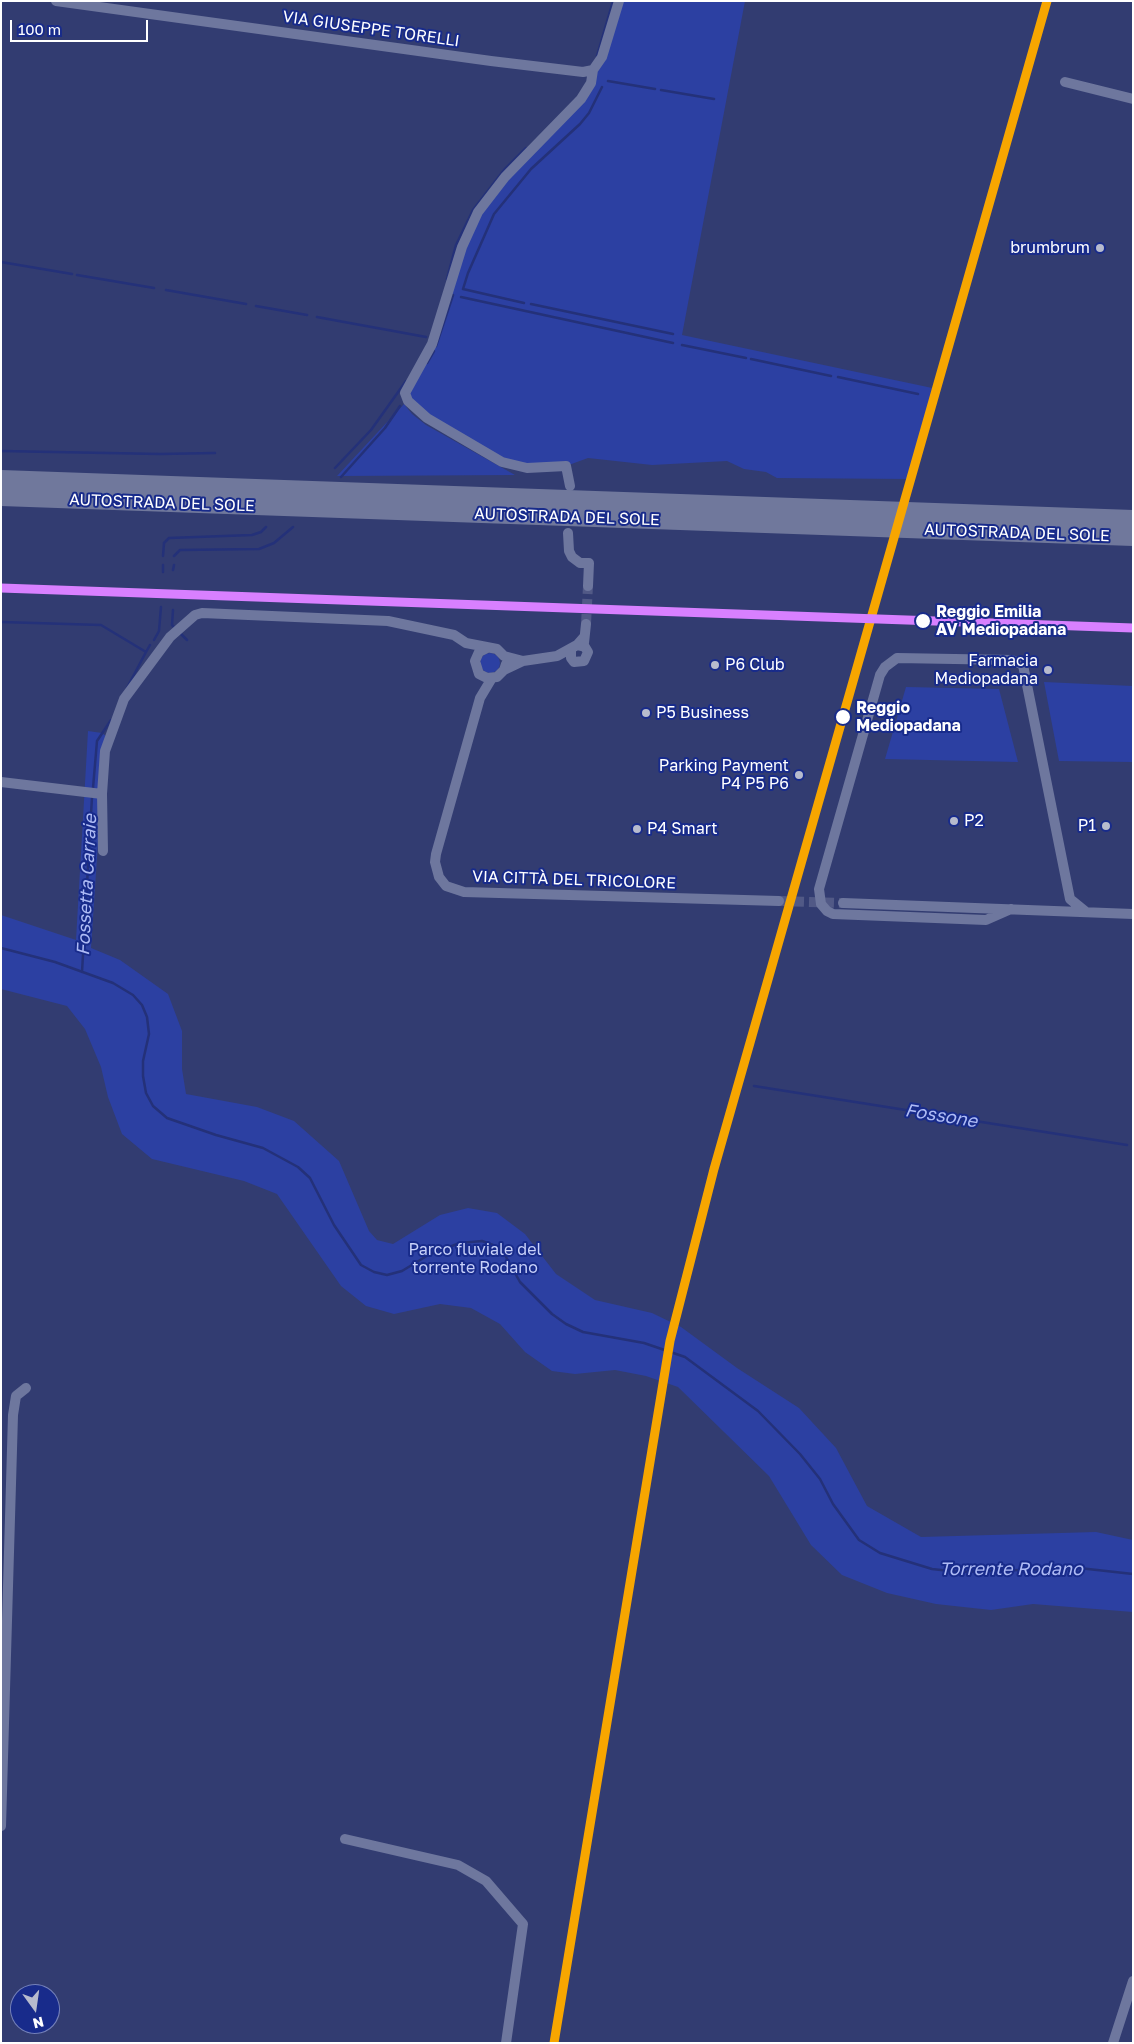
<!DOCTYPE html>
<html>
<head>
<meta charset="utf-8">
<style>
  body { margin:0 }
  #map { position:relative; width:1134px; height:2044px; overflow:hidden; background:#323c71; font-family:"Golos Text",sans-serif }
  canvas { display:block }
  .frame { position:absolute; inset:0; border:2px solid #fff; pointer-events:none }
  .north { position:absolute; left:10px; top:1984px; width:50px; height:50px; box-sizing:border-box; background:#182b8b; border:1px solid #7480b9; border-radius:50%; rotate:166deg; font-size:14px; font-weight:700; line-height:20px; text-align:center; color:#fff }
  .north::after { content:''; display:block; margin:auto; width:18px; height:22px; background:#b7bbcd; clip-path:polygon(50% 0,100% 100%,50% 72%,0 100%) }
  .scale { position:absolute; left:10px; top:20px; width:138px; height:22px; box-sizing:border-box; border:2px solid #fff; border-top:0; padding-left:6px; font-size:15px; line-height:18px; white-space:nowrap; color:#fff; -webkit-text-stroke:4px #182b8b; paint-order:stroke }
</style>
</head>
<body>
<div id="map">
<canvas width="1134" height="2044"></canvas>
<div class="frame"></div>
<div class="north">N</div>
<div class="scale">100 m</div>
</div>
<script>
const context = document.querySelector('canvas').getContext('2d');
context.lineJoin = 'round';
function fill(path, color) {
  context.fillStyle = color;
  context.fill(path, 'evenodd');
}
function poly(rows) {
  const path = new Path2D();
  for (const r of rows) {
    if (r.length === 3) {
      path.moveTo(r[0] + r[2], r[1]);
      path.arc(r[0], r[1], r[2], 0, 2 * Math.PI);
      continue;
    }
    path.moveTo(r[0], r[1]);
    for (let i = 2; i < r.length; i += 2) path.lineTo(r[i], r[i + 1]);
  }
  return path;
}
function stroke(path, color, width, dash) {
  context.strokeStyle = color;
  context.lineWidth = width;
  context.lineCap = dash ? 'butt' : 'round';
  context.setLineDash(dash || []);
  context.stroke(path);
}
function write(font, color, halo, rows, align = 'center') {
  context.font = font + ' "Golos Text",sans-serif';
  context.lineWidth = 4;
  context.setLineDash([]);
  context.textBaseline = 'middle';
  context.strokeStyle = halo;
  context.fillStyle = color;
  for (const [text, x, y, turn = 0] of rows) {
    context.save();
    context.translate(x, y);
    context.rotate((+turn || 0) * Math.PI / 180);
    context.textAlign = isNaN(turn) ? turn : align;
    if (halo) context.strokeText(text, 0, 0);
    context.fillText(text, 0, 0);
    context.restore();
  }
}
fill(poly([
  [619,1,745,1,682,335,937,389,911,479,777,478,766,472,744,469,727,461,652,465,588,458,566,466,517,467,427,418,405,393,421,366,478,212,581,99],
  [404,404,412,414,426,425,515,475,337,476],
  [490,663,10],
  [1044,682,1133,686,1133,762,1059,761],
  [906,687,999,689,1018,762,885,759],
  [88,731,102,733,107,737,98,795,98,843,91,948,120,960,168,994,182,1031,182,1069,186,1094,257,1107,294,1121,339,1161,369,1231,377,1240,393,1244,440,1215,468,1208,497,1213,525,1234,556,1274,595,1300,652,1313,681,1327,737,1368,799,1408,836,1448,867,1506,921,1537,1096,1532,1133,1540,1133,1612,1033,1604,991,1610,936,1604,887,1593,842,1575,811,1545,769,1476,678,1387,646,1376,615,1370,575,1374,552,1371,525,1352,500,1324,471,1308,440,1304,394,1314,366,1306,341,1286,277,1194,244,1181,152,1159,122,1134,108,1097,101,1067,85,1029,67,1006,1,989,1,915,76,940]
]), '#2c40a2');
stroke(poly([
  [597,56,613,1],
  [608,81,655,89],
  [661,90,714,99],
  [1,262,72,274],
  [77,275,154,288],
  [447,279,456,245,473,210,504,170,526,148],
  [166,290,246,304],
  [461,297,673,343],
  [524,303,463,289,468,273,494,214,531,169,580,124,589,113,602,87],
  [531,304,673,334],
  [256,306,307,315],
  [317,317,426,337],
  [682,345,746,358],
  [436,346,453,295],
  [751,359,831,376],
  [427,363,434,351],
  [838,377,918,394],
  [1,451,160,454,215,453],
  [335,468,371,430,406,381],
  [341,477,385,428,400,406],
  [163,556,164,543,169,538,252,535,261,532,266,527],
  [174,556,180,550,259,549,274,543,293,527],
  [173,570,174,565],
  [163,572,163,565],
  [173,610,172,625,175,628],
  [1,622,101,625,146,652,127,688],
  [179,632,187,640],
  [154,640,159,631,161,607],
  [146,652,150,645],
  [93,788,97,741,111,720],
  [1,948,55,962,113,983,133,995,142,1005,147,1017,149,1034,143,1061,143,1076,146,1093,153,1106,167,1118,216,1135,263,1148,298,1167,310,1178,334,1225,361,1265,374,1272,387,1275,402,1271,430,1254,460,1243,482,1241,501,1248,520,1282,552,1314,566,1324,583,1332,644,1343,685,1357,758,1411,800,1454,820,1479,833,1504,859,1540,880,1553,932,1569,959,1572,1079,1568,1133,1574],
  [82,972,92,797],
  [754,1086,1127,1145]
]), '#243179', 2.5);
stroke(poly([
  [586,624,588,586],
  [779,901,843,903]
]), '#515986', 10, [10, 5]);
stroke(poly([
  [56,1,491,61,583,72,593,70],
  [1065,82,1133,99],
  [570,486,566,466,527,468,502,462,427,418,408,401,405,393,432,344,462,247,478,212,505,177,581,99,591,83,593,70,602,57,619,1],
  [568,533,569,551,572,557,580,563,589,563,588,586],
  [584,643,586,624],
  [487,648,479,652,475,661,479,674,487,678,497,677,504,670,506,664],
  [571,650,571,658,574,662,584,661,588,652,585,647,577,645],
  [504,670,523,661,557,656,577,645,584,637],
  [492,678,480,698,436,854,435,862,439,877,446,886,464,892,779,901],
  [1,782,102,794],
  [103,851,102,794,105,751,124,699,170,637,195,615,202,613,388,621,454,635,466,643,497,649,504,656,523,661],
  [843,903,1133,914],
  [1011,909,986,920,833,914,827,911,821,904,819,889,880,675,885,667,897,658,1012,660,1023,665,1070,899,1086,912],
  [1,1826,13,1415,16,1396,26,1388],
  [345,1839,458,1865,486,1881,523,1924,506,2043],
  [1113,2043,1133,1981]
]), '#6e779e', 10);
stroke(poly([
  [1,479,1133,519],
  [1,497,1133,537]
]), '#70789c', 18);
stroke(poly([
  [554,2043,670,1341,714,1169,1047,1]
]), '#f7a600', 9);
stroke(poly([
  [1,588,1133,628]
]), '#d880ff', 9);
for (const [x, y, r, color] of [
  [1100,248,5,"#b7bbcd"],
  [923,621,8,"#fff"],
  [715,665,5,"#b7bbcd"],
  [1048,670,5,"#b7bbcd"],
  [646,713,5,"#b7bbcd"],
  [843,717,8,"#fff"],
  [799,775,5,"#b7bbcd"],
  [954,821,5,"#b7bbcd"],
  [1106,826,5,"#b7bbcd"],
  [637,829,5,"#b7bbcd"]
]) {
  const dot = new Path2D();
  dot.arc(x, y, r, 0, 2 * Math.PI);
  context.fillStyle = color;
  context.fill(dot);
  stroke(dot, '#182b8b', 2);
}
write('16px', '#fff', '#182b8b', [
  ["VIA GIUSEPPE TORELLI",371,29,8],
  ["AUTOSTRADA DEL SOLE",162,503,2],
  ["AUTOSTRADA DEL SOLE",567,517,2],
  ["AUTOSTRADA DEL SOLE",1017,533,2],
  ["VIA CITTÀ DEL TRICOLORE",574,880,2]
]);
write('16px', '#fff', '#182b8b', [
  ["brumbrum",1090,248],
  ["Farmacia",1038,661],
  ["Mediopadana",1038,679],
  ["P6 Club",725,665,"left"],
  ["P5 Business",656,713,"left"],
  ["Parking Payment",789,766],
  ["P4 P5 P6",789,784],
  ["P2",964,821,"left"],
  ["P1",1096,826],
  ["P4 Smart",647,829,"left"]
], 'right');
write('bold 16px', '#fff', '#182b8b', [
  ["Reggio Emilia",936,612],
  ["AV Mediopadana",936,630],
  ["Reggio",856,708],
  ["Mediopadana",856,726]
], 'left');
write('16px', '#c8d1fa', '#182b8b', [
  ["Parco fluviale del",475,1250],
  ["torrente Rodano",475,1268]
]);
write('italic 18px', '#aebbf5', '#182b8b', [
  ["Fossetta Carraie",87,885,-87],
  ["Fossone",941,1116,9],
  ["Torrente Rodano",1011,1569]
]);
</script>
</body>
</html>
